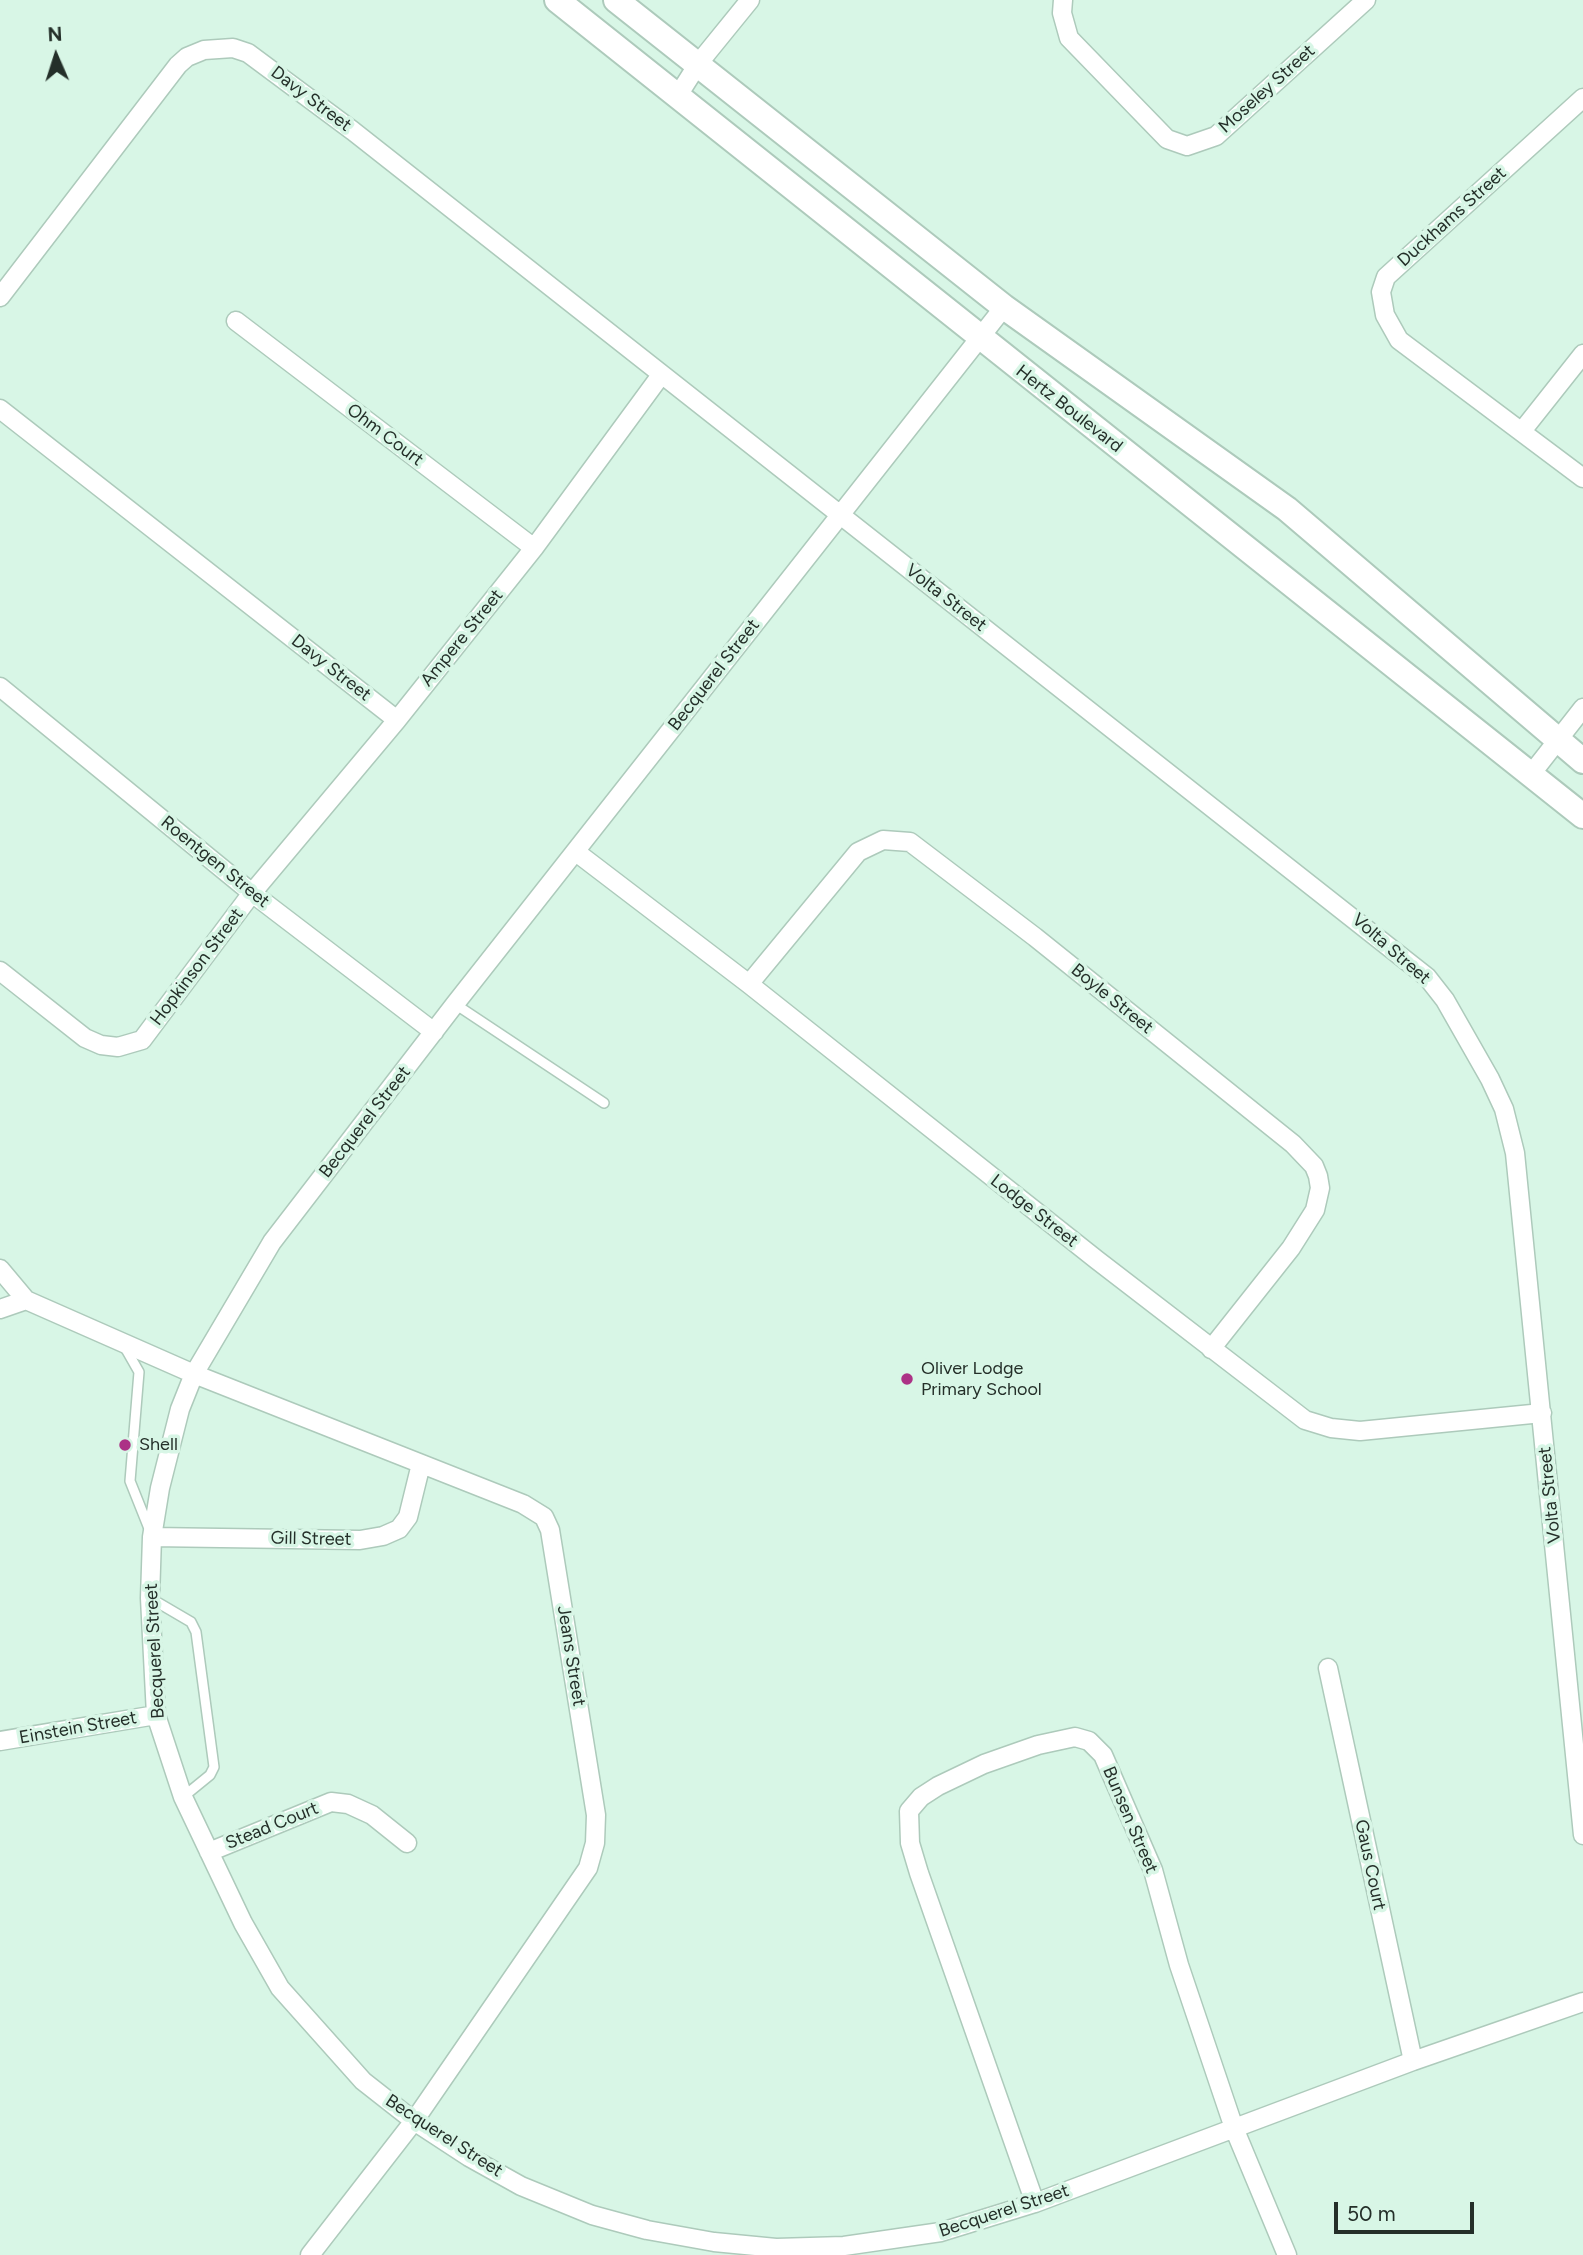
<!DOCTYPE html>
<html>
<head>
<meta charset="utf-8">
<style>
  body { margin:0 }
  #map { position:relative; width:1583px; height:2255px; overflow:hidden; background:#d8f6e6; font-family:Figtree,sans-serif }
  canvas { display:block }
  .north { position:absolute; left:21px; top:21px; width:70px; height:70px; -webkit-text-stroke:5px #d8f6e6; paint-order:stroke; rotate:357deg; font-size:19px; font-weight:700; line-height:28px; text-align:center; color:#242f29 }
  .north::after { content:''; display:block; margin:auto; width:24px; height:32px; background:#242f29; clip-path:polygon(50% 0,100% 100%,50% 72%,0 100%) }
  .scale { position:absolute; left:1334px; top:2202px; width:140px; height:32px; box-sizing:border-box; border:4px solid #242f29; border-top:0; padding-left:9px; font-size:21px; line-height:24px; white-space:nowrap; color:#242f29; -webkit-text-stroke:5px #d8f6e6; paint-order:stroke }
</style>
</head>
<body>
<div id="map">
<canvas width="1583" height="2255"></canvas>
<div class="north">N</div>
<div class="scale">50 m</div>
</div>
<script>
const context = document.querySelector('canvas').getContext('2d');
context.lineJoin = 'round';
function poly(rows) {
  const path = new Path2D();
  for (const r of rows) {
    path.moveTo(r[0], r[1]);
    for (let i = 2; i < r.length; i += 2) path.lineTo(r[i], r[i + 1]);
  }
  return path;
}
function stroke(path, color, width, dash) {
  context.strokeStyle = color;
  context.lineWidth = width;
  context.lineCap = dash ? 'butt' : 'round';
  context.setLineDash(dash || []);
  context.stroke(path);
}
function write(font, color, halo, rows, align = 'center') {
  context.font = font + ' Figtree,sans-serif';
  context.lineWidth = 7;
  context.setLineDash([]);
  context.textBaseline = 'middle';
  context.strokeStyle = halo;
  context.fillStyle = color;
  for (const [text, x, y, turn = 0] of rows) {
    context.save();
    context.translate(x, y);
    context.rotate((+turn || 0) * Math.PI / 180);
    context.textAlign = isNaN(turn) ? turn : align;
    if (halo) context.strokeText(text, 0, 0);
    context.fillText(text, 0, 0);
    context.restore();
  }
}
const lane = poly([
  [455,1004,604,1103],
  [123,1344,139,1372,130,1481,150,1531],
  [150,1598,191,1622,196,1632,214,1767,210,1775,183,1797]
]);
const street = poly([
  [1063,0,1062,13,1069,38,1167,139,1187,146,1216,136,1366,0],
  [677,97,698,64,750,0],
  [1583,98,1386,277,1381,292,1385,315,1399,340,1583,478],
  [0,297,178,65,187,57,204,50,233,48,248,53,353,131,1427,977,1445,1000,1490,1079,1504,1109,1515,1153,1583,1835],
  [1004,307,455,1004,272,1242,194,1374,180,1409,160,1488,152,1537,150,1598,156,1715,183,1797,243,1923,280,1988,363,2081,414,2121,469,2157,521,2186,592,2215,647,2230,714,2242,776,2248,844,2246,941,2232,1035,2203,1413,2061,1583,2002],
  [236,321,534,548],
  [0,409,397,720],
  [1522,431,1583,354],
  [0,687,252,893,434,1032],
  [1532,773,1583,708],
  [576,852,749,984,1097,1260,1305,1420,1331,1428,1360,1431,1542,1413],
  [0,971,85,1038,101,1045,118,1047,142,1040,252,893,397,720,534,548,661,375],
  [749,984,858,852,883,840,910,842,1035,937,1293,1144,1314,1166,1318,1176,1320,1188,1315,1210,1291,1248,1211,1349],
  [0,1269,26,1300,194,1374,523,1504,544,1517,550,1530,596,1815,595,1843,588,1868,414,2121,310,2255],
  [0,1309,26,1300],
  [152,1537,360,1540,383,1536,399,1529,408,1517,421,1464],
  [1328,1668,1413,2061],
  [0,1741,156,1715],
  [209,1852,331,1802,348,1804,372,1815,407,1843],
  [1035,2203,919,1873,910,1843,909,1811,921,1797,938,1786,984,1764,1038,1745,1075,1737,1089,1741,1103,1755,1153,1870,1179,1965,1234,2128,1287,2255]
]);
const secondary = poly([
  [557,0,1583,816],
  [616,0,1004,307,1287,509,1583,761]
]);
stroke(lane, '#adcabb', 12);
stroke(street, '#adcabb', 21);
stroke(secondary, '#adcabb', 28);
stroke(lane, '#fff', 9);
stroke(street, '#fff', 18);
stroke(secondary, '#fff', 24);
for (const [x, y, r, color] of [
  [907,1379,7,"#ac3286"],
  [125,1445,7,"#ac3286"]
]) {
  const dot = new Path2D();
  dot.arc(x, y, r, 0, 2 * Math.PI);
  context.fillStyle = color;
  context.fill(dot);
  stroke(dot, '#d8f6e6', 2.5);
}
write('18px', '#242f29', '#d8f6e6', [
  ["Moseley Street",1267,89,-42],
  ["Davy Street",311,99,37],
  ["Duckhams Street",1452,217,-42],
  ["Hertz Boulevard",1069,409,38],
  ["Ohm Court",385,435,37],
  ["Volta Street",946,598,38],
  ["Ampere Street",462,638,-51],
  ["Davy Street",331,668,38],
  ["Becquerel Street",714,675,-52],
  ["Roentgen Street",215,862,39],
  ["Volta Street",1391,949,41],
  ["Hopkinson Street",197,967,-53],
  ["Boyle Street",1112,999,39],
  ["Becquerel Street",365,1122,-52],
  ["Lodge Street",1034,1211,38],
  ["Volta Street",1550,1495,-96],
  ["Gill Street",311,1539,1],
  ["Becquerel Street",155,1651,-93],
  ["Jeans Street",571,1656,81],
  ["Einstein Street",78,1728,-10],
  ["Bunsen Street",1130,1820,67],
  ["Stead Court",272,1826,-22],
  ["Gaus Court",1370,1865,78],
  ["Becquerel Street",444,2136,33],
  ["Becquerel Street",1004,2211,-18]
]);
write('18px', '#242f29', '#d8f6e6', [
  ["Oliver Lodge",921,1369],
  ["Primary School",921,1390],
  ["Shell",139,1445]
], 'left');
</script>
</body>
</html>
